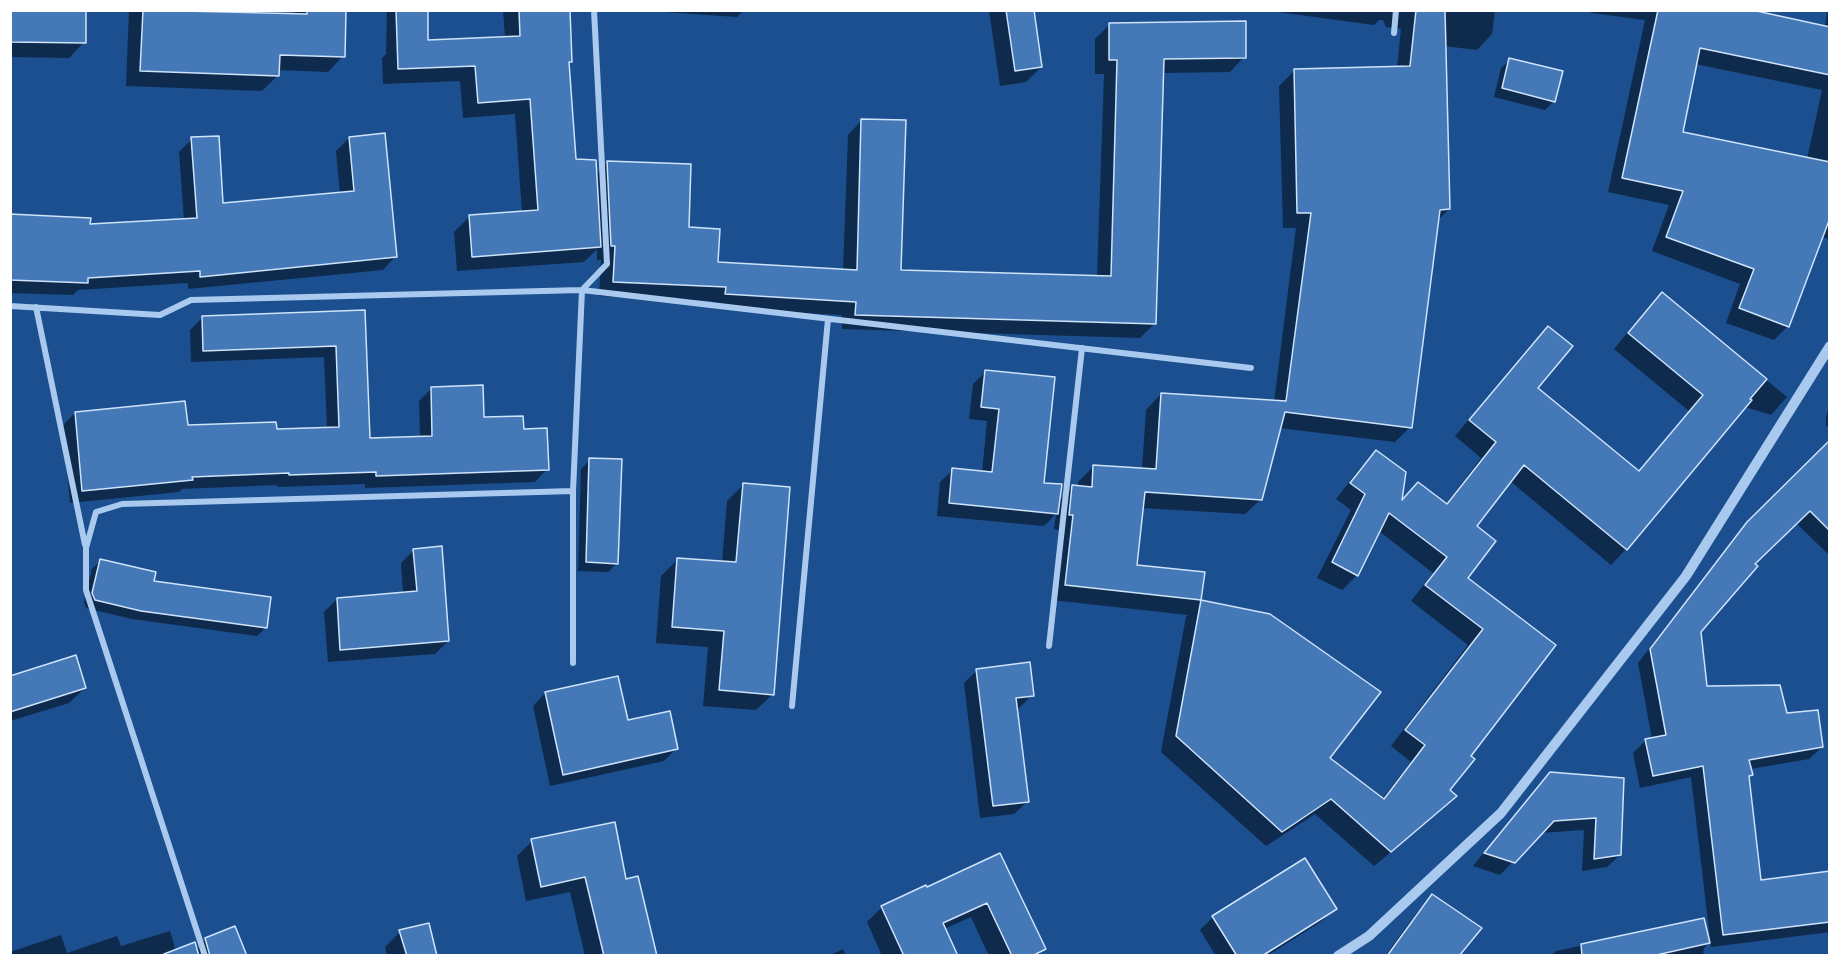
<!DOCTYPE html>
<html>
<head>
<meta charset="utf-8">
<style>
  body { margin:0 }
  #map { position:relative; width:1840px; height:966px; overflow:hidden; background:#1b4f8f; font-family:"PT Sans Narrow",sans-serif }
  canvas { display:block }
  .frame { position:absolute; inset:0; border:12px solid #fff; pointer-events:none }
</style>
</head>
<body>
<div id="map">
<canvas width="1840" height="966"></canvas>
<div class="frame"></div>
</div>
<script>
const context = document.querySelector('canvas').getContext('2d');
context.lineJoin = 'round';
function fill(path, color) {
  context.fillStyle = color;
  context.fill(path, 'evenodd');
}
function poly(rows) {
  const path = new Path2D();
  for (const r of rows) {
    path.moveTo(r[0], r[1]);
    for (let i = 2; i < r.length; i += 2) path.lineTo(r[i], r[i + 1]);
  }
  return path;
}
function stroke(path, color, width, dash) {
  context.strokeStyle = color;
  context.lineWidth = width;
  context.lineCap = dash ? 'butt' : 'round';
  context.setLineDash(dash || []);
  context.stroke(path);
}
fill(poly([
  [10,10,84,42,69,58,10,57],
  [129,10,295,15,295,10,345,10,343,56,328,72,278,70,277,76,262,91,126,86],
  [387,10,427,10,426,41,505,38,503,10,569,10,571,61,568,64,575,161,596,174,608,162,687,229,717,264,843,271,848,135,862,120,900,272,1097,277,1104,74,1095,74,1095,39,1109,25,1244,57,1230,72,1163,73,1155,323,1140,338,842,329,842,315,711,308,712,301,599,296,601,260,597,260,597,249,584,262,457,271,454,232,469,217,522,213,515,114,463,118,460,81,383,84,382,58,386,54],
  [634,10,744,10,737,17],
  [989,10,1033,10,1041,67,1026,82,1000,86],
  [1263,10,1495,10,1492,34,1477,50,1444,46,1449,209,1438,220,1410,427,1395,442,1279,428,1261,499,1245,514,1142,508,1135,566,1203,574,1199,602,1270,615,1328,758,1382,799,1411,762,1391,746,1468,645,1411,601,1433,573,1379,531,1357,575,1342,590,1317,578,1351,510,1336,499,1361,467,1376,452,1401,501,1418,484,1445,505,1481,458,1455,436,1533,343,1548,328,1536,388,1638,472,1689,411,1614,349,1646,310,1662,294,1787,397,1771,415,1745,407,1626,549,1611,565,1510,481,1475,527,1466,578,1554,645,1468,756,1448,790,1455,796,1440,811,1374,866,1315,814,1266,846,1161,752,1186,617,1188,615,1051,600,1059,530,1054,529,1056,514,1044,526,937,516,940,482,953,470,982,473,987,421,969,419,973,384,986,371,1043,484,1058,501,1073,487,1078,488,1078,482,1094,466,1142,469,1146,410,1161,394,1274,402,1296,228,1283,228,1279,86,1294,71,1397,68,1401,29,1386,27,1383,20,1379,20,1374,25],
  [1592,10,1745,10,1825,27,1827,10,1830,10,1830,239,1821,237,1788,326,1774,340,1726,323,1740,284,1652,251,1669,205,1608,192,1645,20,1591,13],
  [1695,64,1822,90,1807,159,1681,133],
  [1510,60,1554,101,1545,110,1494,97,1501,68],
  [349,138,395,257,383,270,188,289,188,283,78,290,73,295,10,293,10,216,89,226,184,220,179,152,192,139,222,205,340,194,336,151],
  [364,312,368,440,420,438,419,401,431,389,482,419,522,431,547,469,535,482,365,488,365,484,277,487,277,485,182,489,179,492,70,503,63,425,75,413,186,427,275,430,327,429,324,357,191,362,190,330,202,318],
  [1830,405,1830,427,1826,426,1826,417],
  [1824,448,1830,454,1830,556,1796,523,1753,565,1700,632,1706,687,1785,715,1822,747,1809,759,1750,769,1751,775,1747,778,1760,881,1830,873,1830,932,1711,947,1691,777,1640,788,1633,753,1646,740,1652,739,1638,663,1735,537],
  [590,460,617,563,608,572,578,571,581,469],
  [743,485,773,694,756,710,703,706,708,647,656,643,661,576,678,559,722,563,727,501],
  [414,550,448,641,435,654,328,662,324,612,337,599,403,593,401,563],
  [101,560,152,582,266,627,257,636,132,619,86,608,84,602,92,569],
  [977,670,1032,695,1019,708,1016,709,1027,802,1014,814,980,818,964,683],
  [10,677,85,688,69,703,10,721],
  [545,693,627,722,677,748,664,761,550,786,533,706],
  [1551,773,1623,780,1620,855,1607,867,1582,871,1584,830,1540,833,1500,875,1473,866,1537,787],
  [532,841,625,881,656,956,585,956,570,892,526,901,517,856],
  [1000,855,1044,949,1038,956,989,956,971,917,944,929,956,956,882,956,867,922,882,907,926,889],
  [1433,896,1457,956,1385,956,1418,911],
  [1335,908,1322,921,1267,956,1216,956,1200,930,1213,917],
  [1703,920,1708,943,1704,948,1703,956,1551,956,1556,951],
  [170,931,176,951,196,949,206,939,246,956,10,956,10,952,61,935,67,953,117,936,121,946],
  [400,932,436,956,387,956,385,947],
  [843,949,846,956,829,956]
]), '#0007');
const building = poly([
  [10,10,86,10,86,43,10,42,10,10],
  [143,10,307,14,307,10,346,10,345,57,280,55,279,76,140,71,143,10],
  [396,10,428,10,428,40,520,36,519,10,570,10,572,62,569,62,576,159,596,160,601,247,472,257,469,215,538,210,530,99,478,103,475,66,398,69,396,10],
  [1006,10,1034,10,1042,67,1015,71,1006,10],
  [1416,10,1445,10,1450,209,1440,210,1412,428,1285,412,1262,500,1145,492,1137,565,1205,572,1201,600,1065,585,1073,515,1069,515,1072,485,1092,487,1093,465,1156,469,1161,393,1286,401,1311,213,1297,213,1294,69,1410,66,1416,10],
  [1658,10,1752,10,1830,27,1830,75,1700,48,1683,132,1830,162,1830,218,1789,327,1739,308,1754,269,1666,237,1683,191,1622,178,1658,10],
  [1246,21,1246,58,1164,59,1156,324,855,315,856,302,725,294,726,287,613,282,615,246,611,246,607,161,691,164,689,227,720,229,718,262,857,270,861,119,906,120,901,270,1111,276,1117,60,1109,60,1109,23,1246,21],
  [1509,58,1563,71,1555,102,1502,88,1509,58],
  [385,133,397,257,200,277,200,271,88,278,88,283,10,280,10,214,91,218,90,224,197,218,191,137,219,136,223,203,354,191,349,137,385,133],
  [1662,292,1767,379,1750,399,1752,400,1627,550,1524,465,1477,526,1496,541,1468,578,1556,645,1471,756,1475,759,1450,790,1457,796,1391,852,1331,799,1282,832,1176,736,1201,600,1270,614,1381,692,1330,758,1384,799,1425,745,1405,730,1483,629,1425,585,1447,557,1389,513,1358,576,1332,562,1365,494,1350,483,1376,450,1406,472,1402,500,1418,482,1447,504,1496,442,1469,420,1548,326,1573,346,1538,388,1639,471,1703,395,1628,333,1662,292],
  [365,310,370,438,432,436,431,387,483,385,484,417,523,416,524,429,547,428,549,470,376,476,376,472,289,475,289,473,192,477,193,480,82,491,75,412,185,401,188,425,276,422,277,429,339,427,336,346,203,351,202,316,365,310],
  [985,370,1055,377,1044,483,1062,484,1058,514,949,503,952,468,992,472,999,409,981,407,985,370],
  [1830,440,1830,531,1810,511,1755,564,1758,566,1701,632,1707,686,1780,685,1787,713,1818,710,1823,747,1749,760,1753,775,1749,776,1761,880,1830,871,1830,922,1723,935,1703,766,1653,776,1645,739,1666,735,1650,649,1747,522,1830,440],
  [589,458,622,459,618,564,586,562,589,458],
  [743,483,790,487,774,695,719,690,724,631,672,627,677,558,736,562,743,483],
  [442,546,449,641,340,650,337,598,417,591,413,549,442,546],
  [100,559,156,572,154,581,271,597,267,628,141,611,95,600,92,593,100,559],
  [76,655,86,688,10,712,10,676,76,655],
  [1030,662,1034,696,1016,698,1029,802,993,806,976,669,1030,662],
  [618,676,628,720,670,711,678,749,563,775,545,692,618,676],
  [1550,772,1624,778,1621,855,1594,859,1596,818,1554,821,1515,863,1484,853,1550,772],
  [615,822,626,879,638,876,657,956,604,956,585,877,541,887,531,839,615,822],
  [1000,853,1046,949,1032,956,1012,956,987,903,943,923,958,956,904,956,881,906,926,885,927,887,1000,853],
  [1305,858,1337,909,1262,956,1237,956,1212,916,1305,858],
  [1432,894,1482,928,1459,956,1387,956,1432,894],
  [1704,918,1710,943,1652,956,1582,956,1581,944,1704,918],
  [429,923,437,956,407,956,399,930,429,923],
  [235,926,247,956,210,956,205,938,235,926],
  [195,942,199,956,165,956,164,954,195,942]
]);
fill(building, '#4478b7');
stroke(building, '#cfe3fa', 1.5);
stroke(poly([
  [594,10,607,264,582,290,1251,368],
  [1394,33,1396,10],
  [10,306,160,315,191,300,582,290,573,491],
  [36,307,85,545],
  [1049,646,1082,348],
  [792,706,828,319],
  [205,956,86,590,86,548,96,512,122,504,573,491,573,663]
]), '#a9c9ee', 6);
stroke(poly([
  [1338,956,1369,936,1501,813,1686,576,1830,346]
]), '#a9c9ee', 10);
</script>
</body>
</html>
